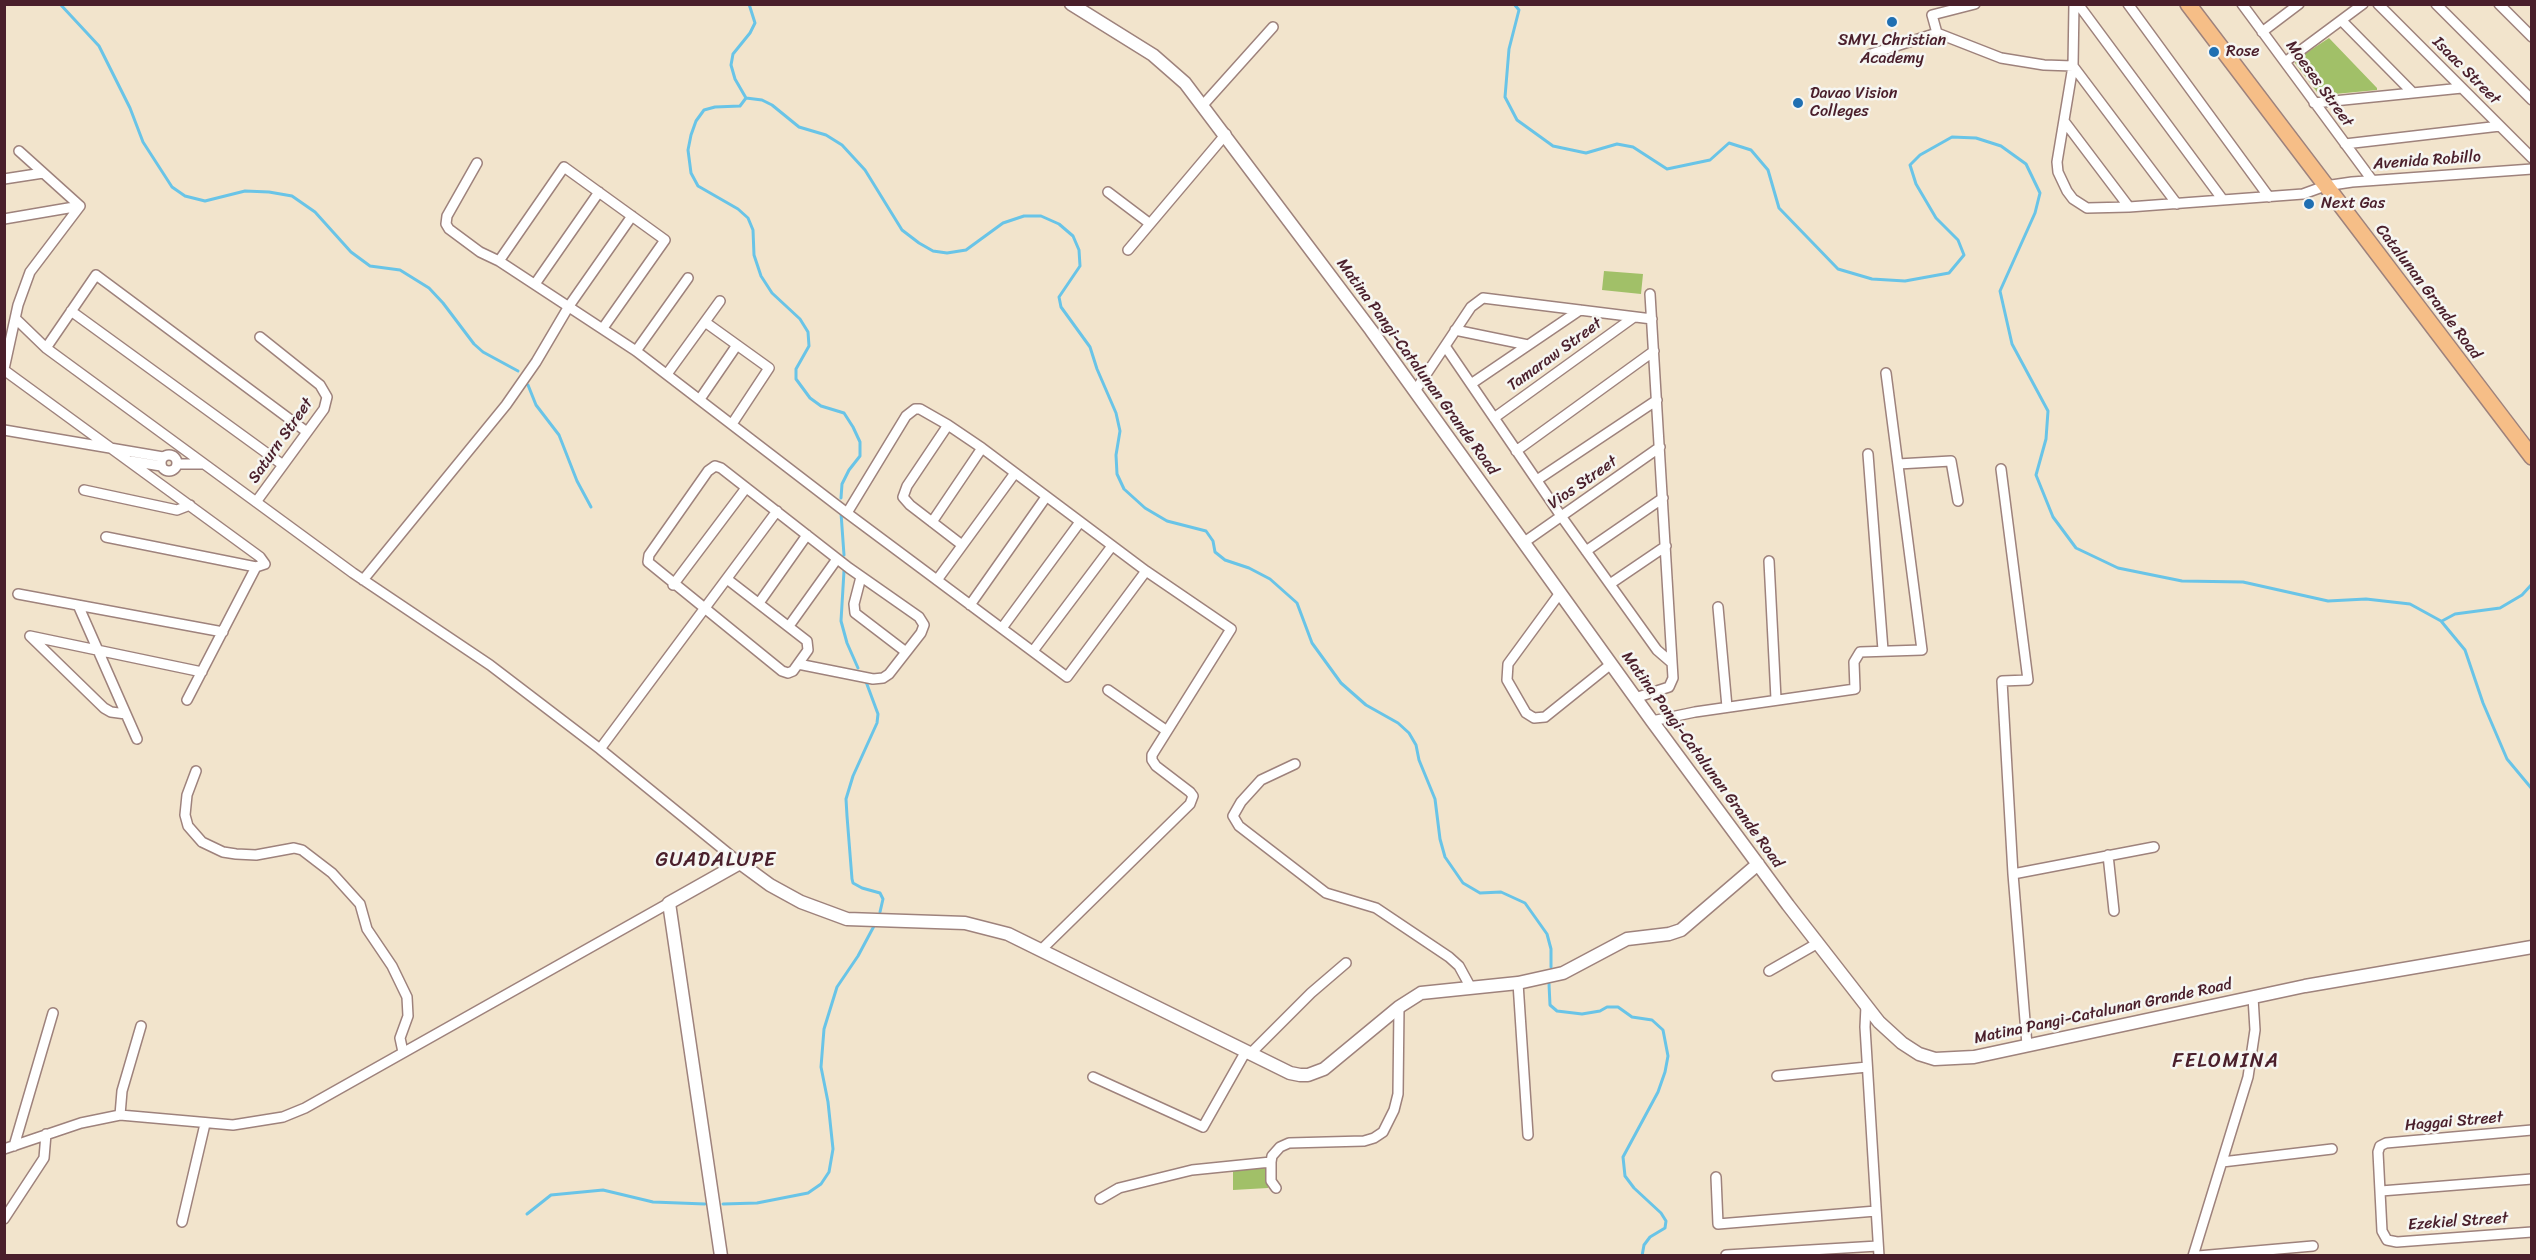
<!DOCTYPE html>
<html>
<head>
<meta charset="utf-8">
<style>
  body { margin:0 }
  #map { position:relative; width:2536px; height:1260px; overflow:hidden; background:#f2e4cc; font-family:Sriracha,sans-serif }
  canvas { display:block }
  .frame { position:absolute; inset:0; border:6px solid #4a1f2b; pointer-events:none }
</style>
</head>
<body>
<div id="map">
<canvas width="2536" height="1260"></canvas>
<div class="frame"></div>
</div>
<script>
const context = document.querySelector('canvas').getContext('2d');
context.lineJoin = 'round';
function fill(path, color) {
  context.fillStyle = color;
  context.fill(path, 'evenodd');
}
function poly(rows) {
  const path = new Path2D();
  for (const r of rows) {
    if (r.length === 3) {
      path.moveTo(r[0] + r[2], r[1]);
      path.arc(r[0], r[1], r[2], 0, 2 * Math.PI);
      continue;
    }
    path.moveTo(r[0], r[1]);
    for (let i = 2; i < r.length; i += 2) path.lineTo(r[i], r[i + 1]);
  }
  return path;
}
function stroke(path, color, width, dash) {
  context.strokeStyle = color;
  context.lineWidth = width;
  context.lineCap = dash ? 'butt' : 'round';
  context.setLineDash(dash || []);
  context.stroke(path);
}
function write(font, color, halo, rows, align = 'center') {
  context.font = font + ' Sriracha,sans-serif';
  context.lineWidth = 5;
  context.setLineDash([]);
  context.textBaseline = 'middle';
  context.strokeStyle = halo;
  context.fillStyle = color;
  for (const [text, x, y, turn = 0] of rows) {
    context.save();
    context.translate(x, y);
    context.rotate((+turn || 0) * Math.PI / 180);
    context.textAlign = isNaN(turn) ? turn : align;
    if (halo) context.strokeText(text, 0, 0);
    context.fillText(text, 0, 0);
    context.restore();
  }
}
fill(poly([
  [2329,38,2377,88,2377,90,2324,95,2317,92,2295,63,2297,59],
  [1604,271,1643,274,1641,294,1602,290],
  [1267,1168,1268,1188,1233,1190,1233,1169]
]), '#a1c068');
stroke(poly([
  [60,4,99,46,130,108,143,142,172,187,185,196,205,201,245,191,269,192,292,196,315,212,351,252,370,266,400,270,429,288,443,303,474,344,483,352,518,371],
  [1514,4,1519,10,1509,49,1505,97,1517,120,1553,146,1586,153,1617,144,1633,147,1667,169,1710,160,1729,143,1751,150,1768,170,1779,208,1838,269,1872,279,1905,281,1949,273,1964,255,1958,240,1936,218,1916,184,1910,165,1920,155,1952,137,1976,138,2001,146,2026,164,2040,193,2035,213,2000,291,2012,344,2048,411,2046,439,2036,475,2053,517,2076,548,2118,568,2182,581,2243,582,2328,601,2366,599,2410,604,2441,621,2465,650,2483,703,2507,759,2532,789],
  [746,98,762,100,772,105,799,127,826,135,842,145,865,170,902,230,919,243,933,251,947,253,966,250,1003,223,1024,216,1041,216,1059,224,1073,236,1079,250,1080,266,1059,297,1061,307,1090,347,1097,369,1116,413,1120,431,1116,455,1117,474,1124,489,1145,508,1167,521,1206,531,1213,541,1215,552,1225,560,1249,568,1270,579,1297,603,1312,643,1341,683,1366,705,1398,723,1409,733,1416,745,1419,760,1435,799,1440,839,1445,857,1463,883,1480,893,1501,892,1525,903,1547,934,1551,949,1551,967],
  [746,98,740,106,715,107,704,110,696,121,691,135,688,150,691,173,698,186,738,209,748,218,753,230,754,255,761,276,772,293,800,319,808,332,809,346,796,369,796,379,810,398,821,406,844,413,853,427,860,442,860,456,849,470,842,484,841,498],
  [746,98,735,79,731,65,733,54,750,33,755,23,749,4],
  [528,385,536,405,559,435,577,481,591,507],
  [841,513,844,555],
  [844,571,841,621,847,643,858,668],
  [2442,621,2455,614,2500,608,2522,595,2532,584],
  [865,679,878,714,877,723,853,776,846,799,847,816,852,879,853,883,862,888,880,893,883,899,880,912],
  [1549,984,1550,1005,1557,1011,1582,1014,1600,1011,1607,1007,1618,1007,1632,1017,1652,1020,1663,1030,1668,1056,1665,1072,1658,1092,1623,1157,1625,1176,1634,1188,1661,1213,1666,1221,1665,1228,1650,1237,1644,1245,1642,1256],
  [723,1204,757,1203,808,1193,821,1184,829,1172,833,1149,828,1102,821,1067,824,1029,837,987,858,956,874,926],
  [527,1214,551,1195,603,1190,653,1202,705,1204]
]), '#69c4e7', 3);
const minor = poly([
  [2074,4,2073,66,2057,162,2058,172,2067,191,2073,199,2087,208,2129,207,2303,194,2325,186,2352,182,2532,169],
  [2078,4,2223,200],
  [2128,4,2269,197],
  [2242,4,2372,180],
  [2378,4,2532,158],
  [2436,4,2532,100],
  [2499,4,2532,37],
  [2342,21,2413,93],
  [2262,32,2299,4],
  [1937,33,1932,15,1975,4],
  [1871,54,1937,33,2001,58,2044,65,2073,66,2177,204],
  [2285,62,2363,4],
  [2314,103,2462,88],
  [1203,105,1273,27],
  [2064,121,2129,207],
  [2345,144,2500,126],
  [19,151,80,206],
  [477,163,447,216,446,224,449,229,480,252,499,261,636,351,847,513,1067,677,1146,571],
  [4,179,43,173],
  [1108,192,1149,223],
  [4,219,80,206],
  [1128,250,1226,134],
  [499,261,564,167,665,240,603,328],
  [535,284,599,192],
  [71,311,283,465],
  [16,319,46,348,353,573,490,665,600,749,740,863],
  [705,322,769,368,732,424],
  [1455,330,1528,345],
  [1445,346,1561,516,1657,650,1672,663],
  [46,348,96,275,307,432],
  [636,351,688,278],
  [4,369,18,305,30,272,80,206],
  [4,370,260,557,265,564,256,567,106,537],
  [667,374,720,301],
  [1471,384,1580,310],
  [1415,391,1471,307,1483,298,1652,319],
  [700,399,737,345],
  [1494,418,1634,317],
  [948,425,907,486,903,497,910,505,962,545],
  [4,430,163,457],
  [1516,451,1654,351],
  [1868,454,1883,650],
  [169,463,8],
  [131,461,161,466],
  [177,464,204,464],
  [1898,464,1951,461,1958,501],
  [2001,469,2028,680,2002,681,2013,874,2027,1045],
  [1537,480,1657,400],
  [84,490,177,510,190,505],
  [256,502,324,409,327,397,320,385,260,337],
  [847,513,906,416,915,409,920,409,948,425,982,448,1146,571,1231,629,1152,755,1152,760,1156,766,1190,792,1193,796,1190,804,1042,949],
  [932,522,982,448],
  [1523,543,1660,447],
  [1586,551,1663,498],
  [1769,561,1776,699],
  [861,577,854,604,855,613,906,652],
  [727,579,807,641,808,650,793,671,788,673,782,671,648,562,649,555,708,471,715,466,721,468,849,568,919,617,924,625,921,633,889,674,883,678,873,679,798,664],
  [363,580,506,405,536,362,569,306,632,216],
  [937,580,1015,473],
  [1610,584,1666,546],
  [673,585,746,488],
  [1560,593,1508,664,1507,680,1526,713,1534,718,1545,717,1611,664],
  [18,594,223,632],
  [759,603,807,535],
  [78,605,137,739],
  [970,605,1046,497],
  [1718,607,1727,707],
  [789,626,837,559],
  [1002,628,1080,522],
  [30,636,202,672],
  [30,636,104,708,111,712,126,714],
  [1033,651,1112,546],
  [1108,690,1167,731],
  [1635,698,1669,687,1673,678,1650,294],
  [187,700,256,567],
  [1652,721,1695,712,1855,689,1854,662,1860,652,1922,650,1886,373],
  [600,749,777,511],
  [1295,764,1261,780,1241,802,1233,816,1239,826,1326,893,1376,908,1449,957,1459,966,1471,988],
  [196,771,187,795,185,815,188,826,202,842,223,852,236,854,256,855,294,848,302,850,332,873,360,904,367,929,392,966,407,997,408,1016,400,1038,403,1052],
  [2108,855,2114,911],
  [2013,874,2154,847],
  [1769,971,1818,943],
  [1518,983,1528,1135],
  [1866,1006,1865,1027,1879,1256],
  [1251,1053,1311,993,1346,963],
  [1777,1076,1867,1067],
  [1093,1077,1203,1127,1246,1051],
  [120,1115,122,1091,141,1026],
  [2532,1130,2386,1143,2380,1146,2378,1152,2382,1231,2387,1240,2397,1242,2532,1232],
  [14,1146,53,1013],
  [4,1149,81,1123,120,1115,233,1125,283,1117,305,1108,669,903],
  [2222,1162,2332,1149],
  [1716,1177,1718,1224,1876,1211],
  [1276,1188,1271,1181,1271,1162,1272,1156,1280,1147,1289,1143,1364,1141,1374,1138,1383,1132,1394,1110,1398,1094,1399,1007],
  [2381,1191,2532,1179],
  [1100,1199,1119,1188,1192,1170,1271,1162],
  [4,1219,44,1158,46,1134],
  [182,1222,205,1124],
  [1726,1255,1878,1246],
  [2193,1256,2248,1077,2255,1030,2253,997],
  [2198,1256,2313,1246]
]);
const tertiary = poly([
  [1071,4,1153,55,1185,83,1371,330,1652,721,1788,905,1879,1022,1902,1043,1919,1054,1935,1059,1974,1057,2305,986,2532,947],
  [721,1256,669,903,740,863,770,885,801,902,847,919,965,923,1008,934,1290,1073,1300,1075,1308,1075,1324,1069,1399,1007,1421,993,1518,983,1563,973,1627,939,1669,934,1681,930,1758,864]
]);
const primary = poly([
  [2188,4,2532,457]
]);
stroke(minor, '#9e827c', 12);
stroke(tertiary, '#9e827c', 15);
stroke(primary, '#9e827c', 18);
stroke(minor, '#fff', 9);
stroke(tertiary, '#fff', 12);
stroke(primary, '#f6be87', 15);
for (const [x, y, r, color] of [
  [1892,22,6,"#1f6fb2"],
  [2214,52,6,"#1f6fb2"],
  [1798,103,6,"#1f6fb2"],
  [2309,204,6,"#1f6fb2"]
]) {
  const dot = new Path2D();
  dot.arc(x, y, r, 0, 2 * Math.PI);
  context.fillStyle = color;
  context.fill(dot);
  stroke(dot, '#f6f6f2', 2);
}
write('16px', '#4a1f2b', '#f6f6f2', [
  ["SMYL Christian",1892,41,"center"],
  ["Academy",1892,59,"center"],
  ["Rose",2226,52],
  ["Davao Vision",1810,94],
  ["Colleges",1810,112],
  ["Next Gas",2321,204]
], 'left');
write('16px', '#4a1f2b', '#f6f6f2', [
  ["Isaac Street",2466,71,45],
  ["Moeses Street",2319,84,54],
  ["Avenida Robillo",2427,161,-4],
  ["Catalunan Grande Road",2428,292,53],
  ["Tamaraw Street",1555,355,-36],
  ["Matina Pangi-Catalunan Grande Road",1417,367,54],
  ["Saturn Street",281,441,-55],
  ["Vios Street",1583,483,-35],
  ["Matina Pangi-Catalunan Grande Road",1702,760,54],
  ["Matina Pangi-Catalunan Grande Road",2103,1012,-12],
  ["Haggai Street",2454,1122,-5],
  ["Ezekiel Street",2458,1222,-4]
]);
context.letterSpacing = '1.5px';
write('20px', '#4a1f2b', '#f6f6f2', [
  ["GUADALUPE",716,861],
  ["FELOMINA",2226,1062]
]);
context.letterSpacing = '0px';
</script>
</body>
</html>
